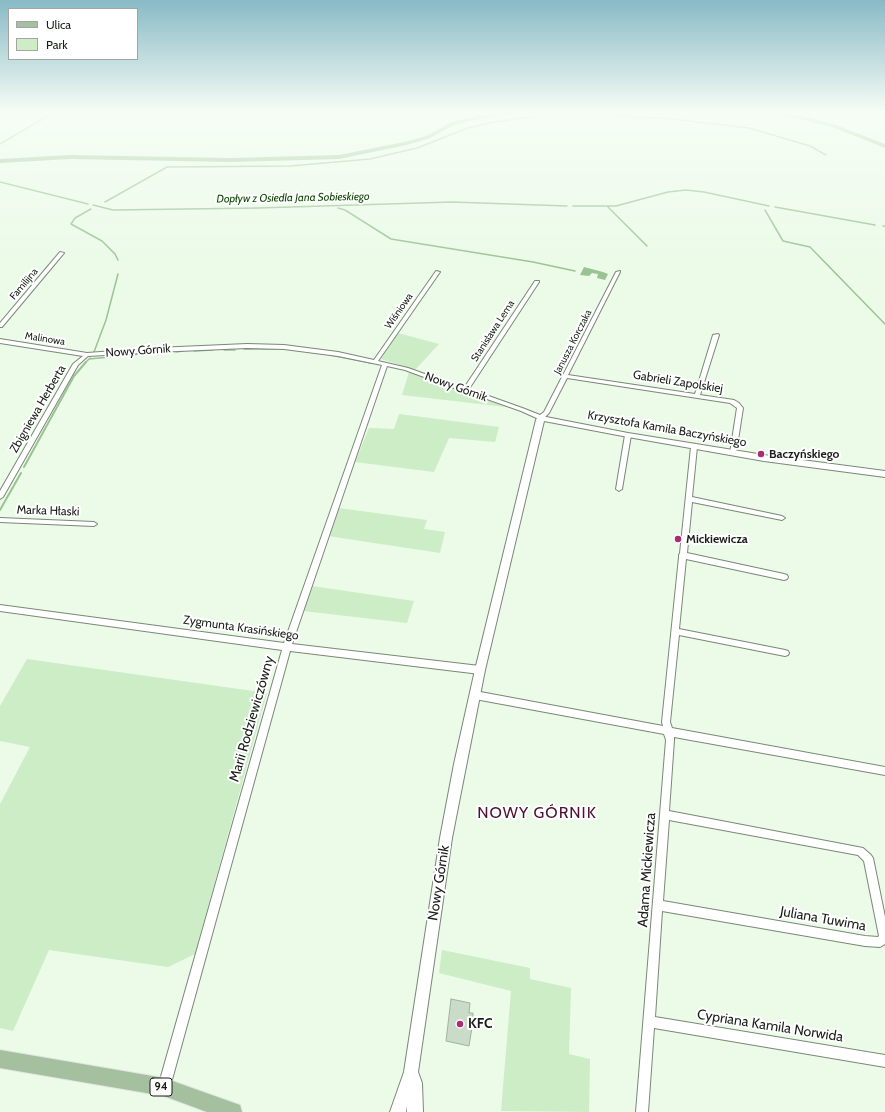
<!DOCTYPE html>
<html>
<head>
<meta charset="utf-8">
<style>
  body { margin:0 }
  #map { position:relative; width:885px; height:1112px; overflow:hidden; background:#ebfbe8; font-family:Cabin,sans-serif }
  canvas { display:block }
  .legend { position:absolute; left:8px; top:8px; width:130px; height:52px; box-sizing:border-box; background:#fff; border:1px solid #a3a5a3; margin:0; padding:5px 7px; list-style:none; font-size:12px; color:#191f18 }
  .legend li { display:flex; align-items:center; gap:8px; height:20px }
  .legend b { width:20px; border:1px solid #a3a5a3 }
</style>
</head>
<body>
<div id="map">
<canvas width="885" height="1112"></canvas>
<ul class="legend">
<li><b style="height:5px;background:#a4c09f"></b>Ulica</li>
<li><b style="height:11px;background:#ccedc6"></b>Park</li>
</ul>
</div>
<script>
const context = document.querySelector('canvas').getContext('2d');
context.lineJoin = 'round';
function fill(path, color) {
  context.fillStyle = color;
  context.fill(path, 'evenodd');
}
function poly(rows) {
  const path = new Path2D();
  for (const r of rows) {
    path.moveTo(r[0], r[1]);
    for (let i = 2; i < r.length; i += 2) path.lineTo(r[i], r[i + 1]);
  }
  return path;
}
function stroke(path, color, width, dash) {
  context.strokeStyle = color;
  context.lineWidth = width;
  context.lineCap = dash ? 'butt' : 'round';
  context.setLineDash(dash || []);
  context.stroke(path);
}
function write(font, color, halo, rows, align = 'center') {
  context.font = font + ' Cabin,sans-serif';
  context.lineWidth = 4;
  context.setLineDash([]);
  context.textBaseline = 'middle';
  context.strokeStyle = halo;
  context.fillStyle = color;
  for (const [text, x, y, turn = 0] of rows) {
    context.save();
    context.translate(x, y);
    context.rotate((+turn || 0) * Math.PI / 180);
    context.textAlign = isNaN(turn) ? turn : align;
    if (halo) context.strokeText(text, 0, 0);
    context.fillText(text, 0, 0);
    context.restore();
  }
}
fill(poly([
  [398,333,439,344,415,370,381,359],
  [409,372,466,392,506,407,402,395],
  [399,414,499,427,495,442,449,438,434,472,355,462,369,428,394,429],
  [339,508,427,520,424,529,445,532,440,553,328,536],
  [312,586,414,601,407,623,303,611],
  [27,659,267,693,195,954,168,967,49,950,13,1031,0,1028,0,804,30,747,0,741,0,706],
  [442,950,530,968,530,979,571,988,569,1054,590,1059,589,1112,501,1111,511,991,439,973]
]), '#ccedc6');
fill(poly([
  [584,267,603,272,608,274,605,280,597,278,598,274,592,273,589,276,580,275]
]), '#99c392');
stroke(poly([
  [604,115,672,119,749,128,810,146,826,155],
  [0,144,56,111],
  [0,182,88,204],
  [105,202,167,167,290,166,370,159,417,148,468,128,494,122,549,114,597,115],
  [93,205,113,210,259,208,452,202,567,206],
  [573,206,616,206,668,192,686,190,704,192,769,206],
  [608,207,647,246],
  [775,207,875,225],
  [338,208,345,210,391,239,533,262,575,271],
  [91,209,75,218,71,224,102,241,115,254,118,260],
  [765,210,783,241,810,247,885,324],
  [883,226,885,226],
  [244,349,286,349],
  [224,350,235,350],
  [194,351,213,350],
  [94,352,106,320,118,274],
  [176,352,183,351],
  [148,353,166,352],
  [330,355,371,363],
  [89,359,140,354],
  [85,363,90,358]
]), '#99c392', 1.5);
stroke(poly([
  [368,362,371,363],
  [24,467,74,376,86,362],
  [0,510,21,473]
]), '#99c392', 2);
fill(poly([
  [512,111,535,111,532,113,484,118,454,125,430,138,407,145,339,159,231,162,70,159,0,163,0,159,70,155,231,158,339,155,404,142,426,136,450,123,484,114,512,111],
  [758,111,774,111,799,115,836,125,885,144,885,148,832,127,799,119,758,111]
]), '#99c392');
const building = poly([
  [451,999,470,1003,469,1013,473,1013,473,1021,469,1046,446,1041,451,999]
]);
fill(building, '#cbdbc9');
stroke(building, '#a2b19f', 1);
const minor = poly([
  [60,252,64,253,2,327,0,327,0,323,60,252],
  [436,271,440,272,378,361,408,368,464,388,535,281,539,281,539,282,469,389,525,409,540,415,544,412,616,272,620,271,620,272,568,375,695,394,713,335,718,334,719,335,700,395,734,400,739,403,743,408,736,453,733,455,730,453,737,408,730,403,567,378,549,413,543,419,541,420,521,411,467,392,463,392,462,391,405,370,387,366,292,644,480,666,483,668,484,670,483,672,480,674,290,651,170,1087,168,1091,164,1093,160,1091,158,1087,282,650,0,611,0,605,284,643,382,365,338,356,284,349,247,348,156,352,88,356,78,365,3,497,0,499,0,491,73,364,83,356,0,343,0,339,87,353,156,348,247,344,284,345,338,352,374,360,436,271],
  [628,433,631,435,622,489,619,491,616,489,625,435,628,433],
  [694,445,697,447,692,497,782,516,785,518,782,520,692,502,687,553,784,574,787,575,788,577,787,579,784,580,686,559,679,629,785,650,788,651,789,653,788,655,785,656,679,635,670,722,672,728,885,767,885,775,674,737,674,740,669,811,863,848,871,855,873,858,885,917,885,944,880,947,865,946,662,911,655,1017,885,1055,885,1067,654,1028,648,1112,636,1112,666,740,664,734,475,699,472,698,471,695,472,692,475,691,663,726,662,722,679,557,679,555,680,553,691,447,694,445],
  [669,820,858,855,864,861,879,936,878,937,865,936,663,901,669,820],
  [0,518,94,522,97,524,94,526,0,522,0,518]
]);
const tertiary = poly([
  [538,416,541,416,628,433,764,455,885,471,885,477,764,461,628,437,544,421,485,670,452,838,418,1072,422,1083,423,1112,407,1112,407,1106,406,1112,390,1112,404,1072,440,838,454,764,475,670,536,420,538,416]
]);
const primary = poly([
  [0,1050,164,1078,240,1105,242,1112,207,1112,164,1096,0,1068,0,1050]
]);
stroke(minor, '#7a8877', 2);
stroke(tertiary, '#7a8877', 2);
stroke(primary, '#e3e4e3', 2);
fill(minor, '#fff');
fill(tertiary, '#fff');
fill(primary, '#a4c09f');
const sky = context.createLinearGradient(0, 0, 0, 267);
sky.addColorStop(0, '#88bac6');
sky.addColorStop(0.42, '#f6fdf5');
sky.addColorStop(1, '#f6fdf500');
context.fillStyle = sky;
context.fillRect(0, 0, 885, 267);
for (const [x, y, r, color] of [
  [761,454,4,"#ad2a74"],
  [678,539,4,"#ad2a74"],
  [460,1024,4,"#ad2a74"]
]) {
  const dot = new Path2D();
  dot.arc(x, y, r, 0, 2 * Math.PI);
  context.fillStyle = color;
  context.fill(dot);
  stroke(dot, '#fff', 1.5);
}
write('10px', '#191f18', '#fff', [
  ["Familijna",24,284,-50],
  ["Wiśniowa",399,311,-55],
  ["Stanisława Lema",493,331,-57],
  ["Malinowa",45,339,9],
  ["Janusza Korczaka",573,342,-63]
]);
write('italic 11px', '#0e4803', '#fff', [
  ["Dopływ z Osiedla Jana Sobieskiego",293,198,-1]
]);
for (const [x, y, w] of [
  [161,1087,22]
]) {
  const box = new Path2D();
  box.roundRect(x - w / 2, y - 9, w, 18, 3);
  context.fillStyle = '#fff';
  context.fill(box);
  stroke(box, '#191f18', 1);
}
write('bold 11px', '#191f18', null, [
  ["94",161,1087]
]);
write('12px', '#191f18', '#fff', [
  ["Nowy Górnik",138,351,-4],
  ["Gabrieli Zapolskiej",678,382,9],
  ["Nowy Górnik",456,387,20],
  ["Zbigniewa Herberta",38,409,-60],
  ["Krzysztofa Kamila Baczyńskiego",667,429,10],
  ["Marka Hłaski",48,511,2],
  ["Zygmunta Krasińskiego",241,628,8]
]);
write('bold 12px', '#191f18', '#fff', [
  ["Baczyńskiego",769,454],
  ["Mickiewicza",686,539]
], 'left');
write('14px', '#191f18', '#fff', [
  ["Marii Rodziewiczówny",252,719,-74],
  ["Adama Mickiewicza",647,870,-86],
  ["Nowy Górnik",439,883,-81],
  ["Juliana Tuwima",823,919,10],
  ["Cypriana Kamila Norwida",770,1026,9]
]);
write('bold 14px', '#191f18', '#fff', [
  ["KFC",468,1024]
], 'left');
context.letterSpacing = '1px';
write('16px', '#4f1033', '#fff', [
  ["NOWY GÓRNIK",537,813]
]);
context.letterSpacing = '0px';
</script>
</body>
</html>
